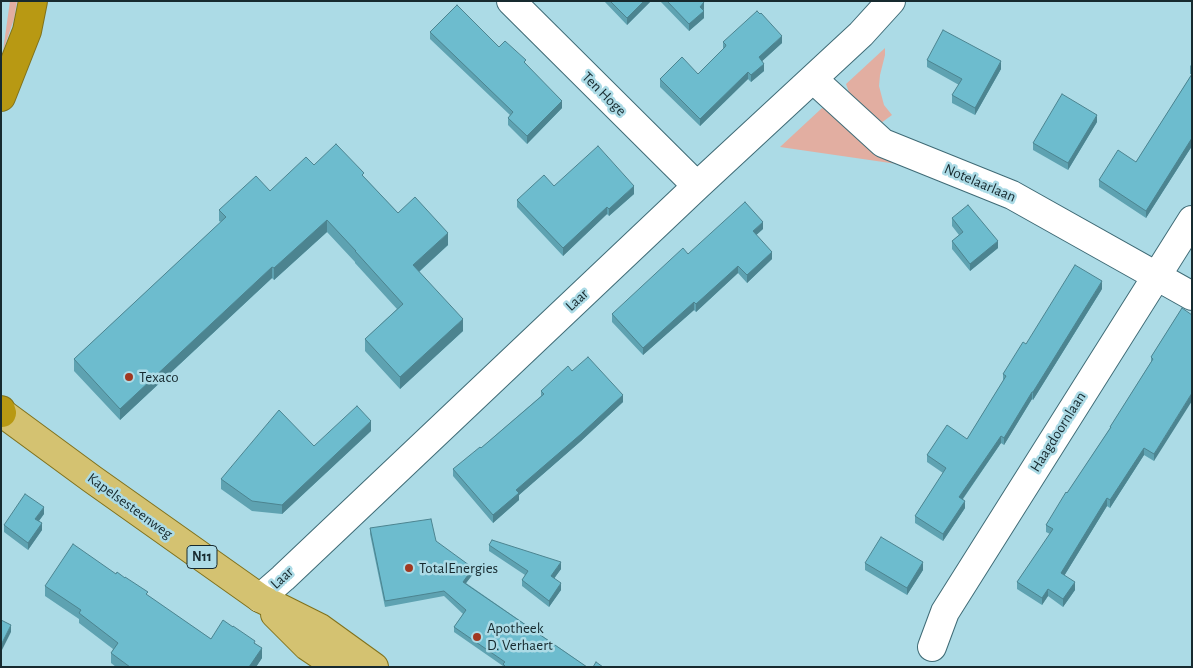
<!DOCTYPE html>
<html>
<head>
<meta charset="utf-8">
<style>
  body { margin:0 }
  #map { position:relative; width:1193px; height:668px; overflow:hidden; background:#acdbe6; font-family:"Alegreya Sans",sans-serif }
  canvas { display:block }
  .frame { position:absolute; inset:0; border:2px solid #172a2f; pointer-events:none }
</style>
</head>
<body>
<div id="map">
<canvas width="1193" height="668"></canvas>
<div class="frame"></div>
</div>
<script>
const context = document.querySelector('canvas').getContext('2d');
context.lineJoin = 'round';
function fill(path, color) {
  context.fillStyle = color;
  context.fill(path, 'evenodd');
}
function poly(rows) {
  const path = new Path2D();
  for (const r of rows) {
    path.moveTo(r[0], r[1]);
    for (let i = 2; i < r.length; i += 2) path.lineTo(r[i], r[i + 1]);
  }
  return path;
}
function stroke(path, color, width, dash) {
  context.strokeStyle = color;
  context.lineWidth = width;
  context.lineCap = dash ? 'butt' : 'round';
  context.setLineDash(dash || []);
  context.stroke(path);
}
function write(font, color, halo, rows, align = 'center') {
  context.font = font + ' "Alegreya Sans",sans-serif';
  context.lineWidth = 5;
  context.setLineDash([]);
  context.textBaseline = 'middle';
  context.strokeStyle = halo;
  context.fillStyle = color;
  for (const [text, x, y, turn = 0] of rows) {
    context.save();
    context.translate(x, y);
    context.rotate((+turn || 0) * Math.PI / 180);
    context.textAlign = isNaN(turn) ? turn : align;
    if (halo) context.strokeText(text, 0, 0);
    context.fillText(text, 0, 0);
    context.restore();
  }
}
fill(poly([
  [10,1,17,1,14,19,3,51],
  [885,48,885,55,880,75,879,86,884,105,892,115,881,123,850,95,846,84],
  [822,108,828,110,904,165,780,147]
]), '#e2aea1');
const minor = poly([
  [511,1,697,186],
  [813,79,883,143,1012,195,1192,296],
  [260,598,283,578,697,186,861,34,891,1],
  [932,647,945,612,1192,220]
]);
const major = poly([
  [1,412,92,479,260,598,320,628,374,667],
  [275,614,307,646,338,667]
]);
const highway = poly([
  [1,97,27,31,33,1],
  [1,410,2,413]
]);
stroke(minor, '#3f6b76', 30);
stroke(major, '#80721d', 30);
stroke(highway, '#80721d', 30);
stroke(minor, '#fff', 28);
stroke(major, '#d4c271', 28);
stroke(highway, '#b89913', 28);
fill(poly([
  [604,1,651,1,627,25],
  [660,1,704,1,704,18,689,31],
  [430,32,499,47,526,64,562,108,527,144,508,125,508,118,510,115,430,39],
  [723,42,782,43,762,61,764,71,751,82,748,79,700,126,660,87,660,79,698,74,723,49],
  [927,60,1001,69,975,115,952,103,952,95,959,85,927,67],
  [1192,64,1192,146,1146,218,1099,187,1099,180,1136,162,1192,74,1190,74,1190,66],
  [1097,122,1068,170,1033,150,1033,143],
  [314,165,364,177,398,213,448,245,419,272,463,331,400,389,365,351,365,339,397,309,355,263,355,262,327,232,274,280,272,278,120,420,74,371,74,359,221,222,219,221,219,210,270,191],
  [554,186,634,194,609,216,607,214,563,256,517,207,517,200],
  [952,218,998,248,970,271,952,249,952,241,959,235,952,226],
  [763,229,756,235,772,259,747,283,738,273,696,312,694,310,643,355,612,322,612,314,688,254],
  [1102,289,1033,400,1032,399,1004,445,1001,443,963,499,965,508,943,541,915,523,915,516,943,473,927,462,927,455,967,439,1003,381,1003,374,1026,344],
  [1182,308,1154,461,1144,455,1110,508,1107,506,1064,576,1075,590,1063,607,1048,596,1042,605,1017,589,1017,582,1050,534,1046,532,1046,525,1110,428,1110,427,1151,362,1151,357],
  [572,371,623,402,581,441,519,495,519,500,493,523,453,476,453,469,481,448,541,396,541,391],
  [371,431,282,514,252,511,221,489,221,479,314,446],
  [44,514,39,521,42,530,28,550,4,532,4,525],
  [370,528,436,541,473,574,466,583,587,667,503,667,503,666,454,632,454,627,463,614,444,596,385,607,370,534],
  [489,545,561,569,554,578,561,590,549,607,522,586,522,580,525,575,489,551],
  [865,563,923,570,907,595,865,570],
  [116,574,211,639,255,643,262,658,256,667,116,667,111,663,111,653,113,649,79,623,79,619,45,596,45,586]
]), '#5ea2b1');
fill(poly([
  [644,1,651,1,627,25,627,18],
  [704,2,704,9,700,14,700,7],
  [704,11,704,18,689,31,689,24],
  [782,36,782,43,759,64,759,57],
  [1001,61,1001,69,975,115,975,108],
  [764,64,764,71,751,82,751,75],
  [748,72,748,79,700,126,700,119],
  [562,101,562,108,527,144,527,136],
  [1097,115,1097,122,1068,170,1068,163],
  [1192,138,1192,146,1146,218,1146,211],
  [634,186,634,194,609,216,609,209],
  [607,207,607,214,563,256,563,248],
  [327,220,327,232,274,280,274,268],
  [763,222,763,229,753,238,753,231],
  [448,233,448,245,413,277,413,265],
  [998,241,998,248,970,271,970,264],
  [772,252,772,259,747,283,747,275],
  [738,266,738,273,696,312,696,304],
  [272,267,272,278,120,420,120,409],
  [1102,281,1102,289,1033,400,1033,392],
  [694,302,694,310,643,355,643,348],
  [463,319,463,331,400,389,400,377],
  [1032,392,1032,399,1004,445,1004,438],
  [1192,393,1192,401,1154,461,1154,454],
  [623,395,623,402,581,441,519,495,519,500,493,523,493,515,516,490],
  [371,421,371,431,282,514,282,505],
  [1001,436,1001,443,959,504,959,497],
  [1144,448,1144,455,1110,508,1110,500],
  [1107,498,1107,506,1061,581,1061,573],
  [965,501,965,508,943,541,943,534],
  [44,507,44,514,35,526,35,519],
  [42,523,42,530,28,550,28,543],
  [561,562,561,569,551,583,551,576],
  [923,562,923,570,907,595,907,588],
  [473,568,473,574,463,587,463,582],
  [1075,582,1075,590,1063,607,1063,599],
  [561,583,561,590,549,607,549,601],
  [1048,589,1048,596,1042,605,1042,598],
  [11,625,11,632,1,652,1,645],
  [262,648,262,658,256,667,249,667]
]), '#4c8490');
const building = poly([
  [610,1,644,1,627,18,610,1],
  [667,1,704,1,704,2,700,7,704,11,689,24,667,1],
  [457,5,499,47,505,41,526,60,524,62,562,101,527,136,508,118,513,112,430,32,457,5],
  [757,11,760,14,761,13,782,36,759,57,764,64,751,75,748,72,700,119,660,79,682,57,698,74,725,47,726,45,723,42,757,11],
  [943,30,1001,61,975,108,952,95,962,79,927,60,943,30],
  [1192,74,1192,138,1146,211,1099,180,1118,150,1136,162,1192,74],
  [1062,94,1097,115,1068,163,1033,143,1062,94],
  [336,144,364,173,362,175,398,213,415,197,448,233,413,265,463,319,400,377,365,339,403,304,355,251,356,251,327,220,274,268,272,267,120,409,74,359,226,217,219,210,256,176,270,191,306,157,314,165,336,144],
  [598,146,634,186,609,209,607,207,563,248,517,200,544,175,554,186,598,146],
  [745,202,763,222,753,231,772,252,747,275,738,266,696,304,694,302,643,348,612,314,683,248,688,254,745,202],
  [968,205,998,241,970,264,952,241,963,232,952,218,968,205],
  [1075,265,1102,281,1033,392,1032,392,1004,438,1001,436,959,497,965,501,943,534,915,516,946,468,927,455,947,425,967,439,1006,376,1003,374,1023,342,1026,344,1075,265],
  [1182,308,1192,315,1192,393,1154,454,1144,448,1110,500,1107,498,1061,573,1075,582,1063,599,1048,589,1042,598,1017,582,1053,529,1046,525,1066,492,1067,493,1111,427,1110,427,1153,359,1151,357,1182,308],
  [588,357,623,395,581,434,516,490,519,493,493,515,453,469,480,447,481,448,544,394,541,391,568,366,572,371,588,357],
  [357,406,371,421,282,505,252,501,221,479,279,410,314,446,357,406],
  [25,494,44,507,35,519,42,523,28,543,4,525,25,494],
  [431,519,436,541,473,568,463,582,587,667,506,667,503,664,505,662,454,627,466,610,444,591,385,601,370,528,431,519],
  [881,537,923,562,907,588,865,563,881,537],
  [492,540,561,562,551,576,561,583,549,601,522,580,528,571,489,545,492,540],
  [73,544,116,574,117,572,125,578,125,577,148,592,146,594,211,639,223,620,233,627,233,626,255,641,254,643,262,648,249,667,130,667,111,653,118,643,79,613,81,610,45,586,73,544],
  [1,620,11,625,1,645,1,620],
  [596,662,603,667,593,667,596,662]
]);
fill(building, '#6dbcce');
stroke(building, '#4c8490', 1);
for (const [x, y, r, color] of [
  [129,377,5,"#a13820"],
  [409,568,5,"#a13820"],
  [477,637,5,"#a13820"]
]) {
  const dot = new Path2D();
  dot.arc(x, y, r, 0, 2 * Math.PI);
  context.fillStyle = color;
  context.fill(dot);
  stroke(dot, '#acdbe6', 2);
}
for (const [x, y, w] of [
  [202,557,30]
]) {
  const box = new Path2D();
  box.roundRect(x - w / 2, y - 11.5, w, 23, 4);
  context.fillStyle = '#acdbe6';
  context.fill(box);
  stroke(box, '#172a2f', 1);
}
write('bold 14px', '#172a2f', null, [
  ["N11",202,557]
]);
write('15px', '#172a2f', '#acdbe6', [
  ["Ten Hoge",604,94,45],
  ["Notelaarlaan",980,183,23],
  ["Laar",577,300,-43],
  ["Haagdoornlaan",1058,432,-58],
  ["Kapelsesteenweg",130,506,36],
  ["Laar",282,578,-43]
]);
write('15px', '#172a2f', '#acdbe6', [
  ["Texaco",139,377],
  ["TotalEnergies",419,568],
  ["Apotheek",487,628],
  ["D. Verhaert",487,645]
], 'left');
</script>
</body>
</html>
